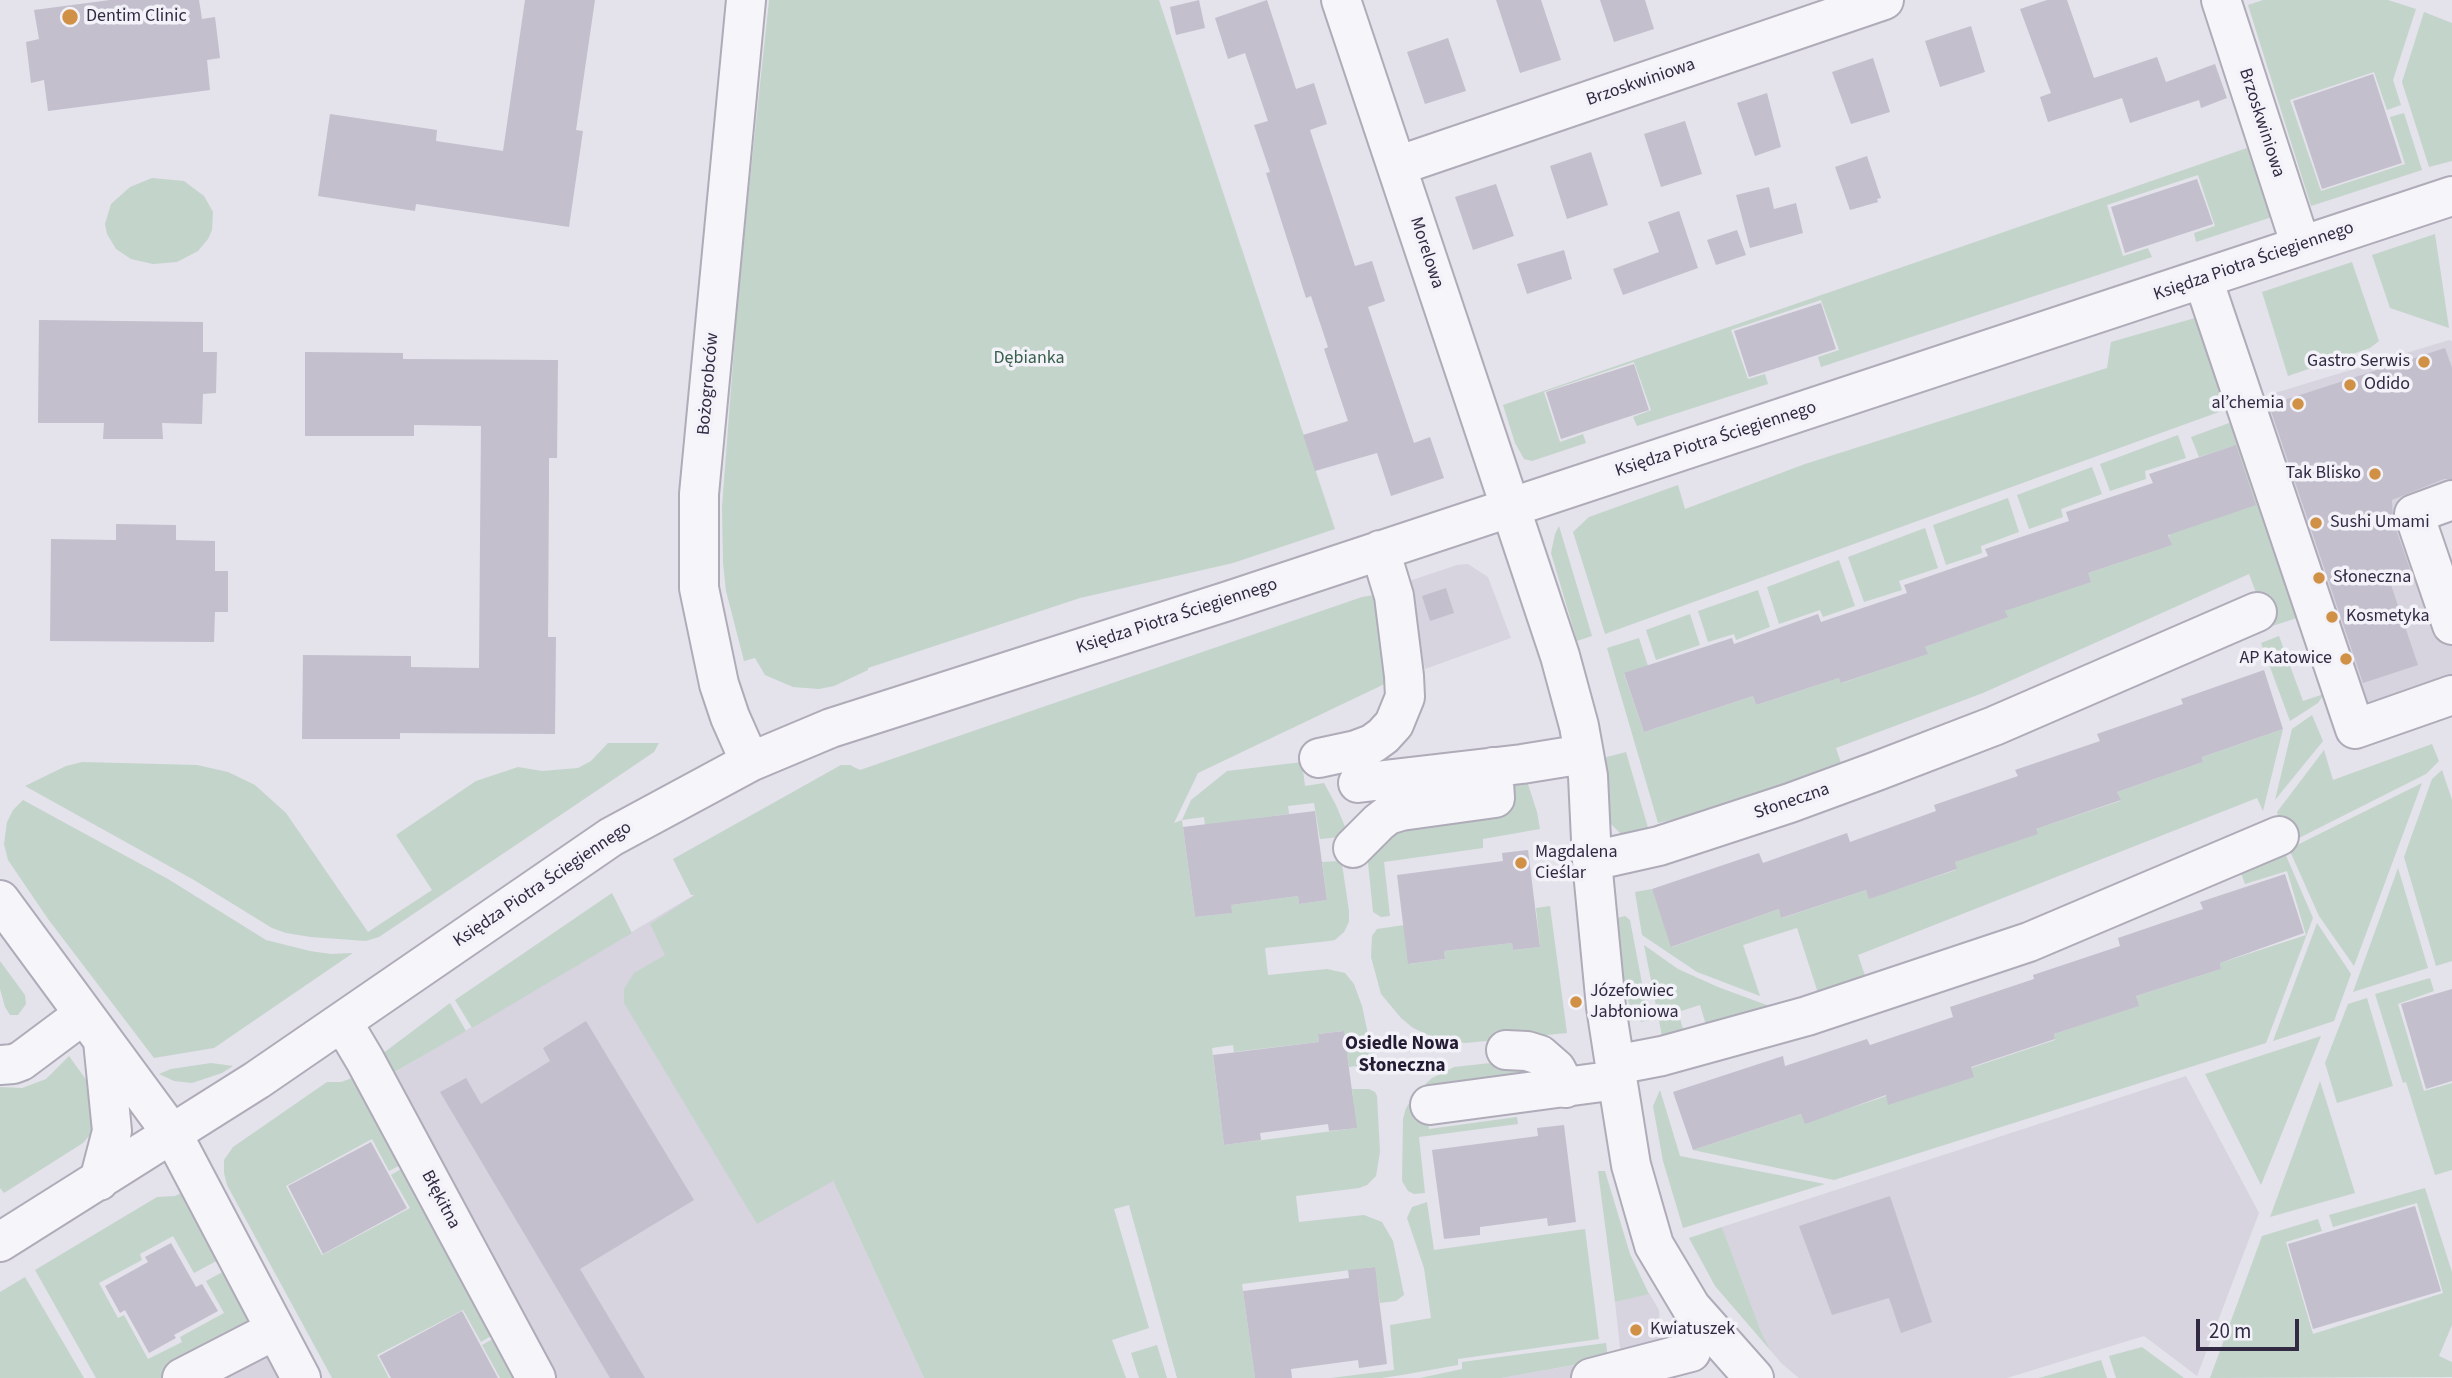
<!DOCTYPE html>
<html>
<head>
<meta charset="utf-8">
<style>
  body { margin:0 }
  #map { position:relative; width:2452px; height:1378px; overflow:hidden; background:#e4e2ea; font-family:"Source Sans 3",sans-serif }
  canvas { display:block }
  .scale { position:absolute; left:2196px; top:1319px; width:103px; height:32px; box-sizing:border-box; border:4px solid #322a43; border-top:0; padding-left:9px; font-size:21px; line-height:24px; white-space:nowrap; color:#322a43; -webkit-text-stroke:5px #f3f2f8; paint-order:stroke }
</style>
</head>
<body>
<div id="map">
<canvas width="2452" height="1378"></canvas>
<div class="scale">20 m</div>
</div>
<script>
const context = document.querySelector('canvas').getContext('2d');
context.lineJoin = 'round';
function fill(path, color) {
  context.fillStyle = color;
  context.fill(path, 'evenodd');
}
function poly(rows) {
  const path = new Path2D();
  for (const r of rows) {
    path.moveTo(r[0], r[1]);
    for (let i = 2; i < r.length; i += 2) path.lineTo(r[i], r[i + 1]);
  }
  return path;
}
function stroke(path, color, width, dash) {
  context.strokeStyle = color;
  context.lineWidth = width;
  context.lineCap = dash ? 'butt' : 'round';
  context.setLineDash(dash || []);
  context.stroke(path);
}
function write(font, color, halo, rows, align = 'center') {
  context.font = font + ' "Source Sans 3",sans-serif';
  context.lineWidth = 7;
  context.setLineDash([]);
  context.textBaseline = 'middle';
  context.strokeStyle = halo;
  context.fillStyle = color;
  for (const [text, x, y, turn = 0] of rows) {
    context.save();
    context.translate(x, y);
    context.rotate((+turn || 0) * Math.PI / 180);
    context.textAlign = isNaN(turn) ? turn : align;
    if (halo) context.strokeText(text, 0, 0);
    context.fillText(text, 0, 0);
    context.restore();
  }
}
fill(poly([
  [2449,340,2452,341,2452,494,2407,511,2452,644,2452,689,2358,722,2253,409,2275,393],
  [1468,564,1488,577,1511,638,1425,669,1403,583,1457,565],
  [699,892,924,1378,543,1378,389,1076],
  [2186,1076,2259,1213,2197,1376,2144,1336,2007,1378,1799,1378,1781,1363,1771,1351,1762,1334,1722,1227],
  [1649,1293,1659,1310,1662,1354,1570,1378,1501,1378,1621,1357,1615,1302],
  [269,1345,286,1378,206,1378]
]), '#d7d4df');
fill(poly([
  [769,0,1159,0,1335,529,1233,563,1080,598,868,668,868,670,834,686,819,689,793,687,765,675,755,658,744,661,726,591,723,563,722,507,739,283],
  [2263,0,2388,0,2416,9,2393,80,2401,105,2387,110,2374,72,2290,100,2321,191,2405,164,2390,117,2404,113,2422,170,2311,206,2248,5],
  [2424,12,2452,23,2452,161,2429,167,2402,82],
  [2247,148,2272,217,2196,242,2194,233,2215,226,2198,175,2107,205,2123,256,2148,248,2152,257,1821,367,1818,357,1839,350,1821,300,1731,330,1748,379,1765,374,1768,384,1637,426,1633,417,1651,410,1634,362,1544,392,1560,442,1583,434,1586,443,1532,461,1524,459,1515,443,1503,405],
  [152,178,184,181,204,196,213,212,212,230,208,239,198,251,177,262,153,264,131,259,116,249,107,234,105,224,111,204,130,187],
  [2435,234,2449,328,2390,308,2372,255],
  [2352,262,2379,341,2370,348,2288,376,2262,292],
  [2209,314,2241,404,1605,634,1573,532,1589,517,1678,485,1685,509,1805,464,2107,368,2111,342],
  [2240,419,2281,546,2297,618,2269,627,2249,574,1983,693,1836,748,1843,769,1767,797,1658,823,1607,648,1639,638,1648,666,1624,674,1644,732,1753,696,1756,705,1839,678,1842,683,1927,654,1925,647,2007,617,2005,611,2088,573,2171,545,2169,535,2234,446,2199,457,2191,437],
  [2178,435,2186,458,2145,471,2146,479,2110,491,2100,464],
  [2092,467,2102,494,2061,509,2063,517,2029,529,2017,495],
  [2008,498,2019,532,1981,546,1982,553,1946,565,1933,525],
  [1559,526,1592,636,1577,641,1551,553,1555,534],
  [1925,528,1938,568,1899,581,1902,590,1864,602,1848,557],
  [1839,560,1855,606,1823,617,1820,610,1779,624,1767,587],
  [1758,590,1770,627,1736,640,1734,634,1708,642,1698,611],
  [1374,595,1393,680,1198,773,1174,823,1182,820,1191,800,1227,771,1302,762,1305,786,1324,783,1336,805,1346,829,1341,837,1320,839,1314,803,1288,806,1289,814,1205,825,1204,817,1182,820,1195,917,1231,913,1231,905,1298,896,1299,904,1327,900,1322,862,1338,861,1342,864,1349,911,1349,922,1344,932,1335,940,1329,941,1265,948,1268,975,1327,969,1345,973,1354,984,1362,1006,1372,1053,1372,1059,1367,1066,1357,1069,1356,1066,1349,1067,1343,1031,1318,1034,1319,1042,1234,1052,1233,1045,1212,1048,1224,1145,1356,1128,1352,1089,1369,1089,1375,1092,1377,1096,1380,1152,1376,1176,1367,1185,1359,1188,1296,1196,1299,1222,1364,1215,1382,1222,1393,1241,1404,1295,1396,1301,1380,1303,1374,1267,1242,1284,1255,1378,1177,1378,1129,1205,1114,1209,1149,1328,1112,1340,1126,1378,924,1378,833,1181,757,1224,624,1003,624,989,634,973,665,955,650,924,695,895,691,895,673,859,841,765,850,765,860,770,1362,597],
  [1690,614,1700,645,1656,660,1646,630],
  [2279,636,2303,701,2324,694,2318,703,2290,721,2261,643],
  [2312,715,2323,741,2275,800,2292,729],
  [2283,729,2263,811,2257,798,1858,955,1870,990,1818,993,1797,928,1743,945,1760,996,1697,972,1642,935,1635,892,1652,889,1672,947,1779,909,1782,918,1866,890,1870,898,1956,870,1955,862,2036,829,2120,801,2117,792,2203,762,2202,757],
  [608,743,659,743,654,752,626,771,379,937,366,941,311,937,286,933,272,928,194,880,25,786,66,766,82,762,197,765,228,772,255,785,286,813,368,932,432,890,396,835,476,781,518,767,542,771,578,768,591,761],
  [2432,744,2439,761,2426,774,2287,844,2277,812,2324,750,2333,780],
  [1626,752,1651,838,1623,836,1609,822,1603,758],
  [2442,770,2452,800,2452,961,2436,966,2404,857,2432,779],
  [1527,781,1537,812,1540,829,1483,839,1483,848,1384,862,1390,916,1381,917,1373,912,1368,863,1370,852,1380,834,1505,792,1519,782],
  [2422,783,2354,966,2319,916,2289,849],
  [23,800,168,879,266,940,310,951,331,954,353,953,214,1048,154,1058,48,919,8,860,4,844,7,822,13,810],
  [2284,851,2313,918,2266,1043,1834,1180,1693,1150,1801,1114,1805,1123,2055,1040,2054,1034,2138,1006,2136,996,2221,969,2220,963,2306,935,2287,871,2245,884,2240,870],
  [2398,868,2428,968,2353,992],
  [612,893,632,933,472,1028,455,1000],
  [1550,906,1567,1033,1465,1043,1435,1038,1413,1028,1401,1018,1381,994,1371,957,1372,936,1377,929,1411,924,1409,964,1445,959,1444,951,1512,943,1513,950,1540,947,1536,908],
  [1625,916,1630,920,1649,1020,1641,1022,1631,1009,1624,989,1617,918],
  [2317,923,2351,974,2334,1021,2273,1041],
  [1644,945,1678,969,1718,987,1772,1007,1706,1025,1700,1005,1678,1012,1687,1042,1662,1036],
  [0,961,25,995,26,1004,18,1015,10,1015,5,1007,0,989],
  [2430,978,2434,991,2398,1004,2424,1091,2452,1083,2452,1170,2435,1175,2406,1082,2403,1083,2375,994],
  [2367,998,2393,1086,2337,1103,2325,1063,2348,1004],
  [450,1003,466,1031,388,1076,382,1054],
  [2321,1036,2261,1185,2205,1074],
  [69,1056,98,1096,90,1135,83,1143,4,1193,0,1188,0,1087,22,1088,46,1079],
  [1509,1061,1541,1069,1424,1087,1429,1129,1517,1117,1518,1124,1419,1137,1425,1193,1414,1194,1408,1191,1402,1181,1403,1119,1406,1108,1417,1092,1432,1078,1454,1067],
  [211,1063,233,1066,222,1073,192,1083,174,1081,159,1074,171,1069],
  [355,1077,410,1160,389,1171,372,1139,286,1186,322,1255,410,1208,391,1175,411,1163,501,1330,481,1342,463,1310,377,1355,389,1378,332,1378,227,1185,224,1173,224,1160,233,1147,327,1082,341,1082],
  [2320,1081,2355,1193,2270,1217],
  [1660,1090,1680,1156,1825,1184,1683,1228,1663,1161,1653,1106],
  [1598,1171,1605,1171,1630,1254,1649,1294,1615,1302],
  [2425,1188,2452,1272,2452,1325,2439,1356,2452,1362,2452,1377,2210,1378,2262,1236,2318,1219,2322,1231,2286,1242,2313,1334,2443,1293,2417,1203,2333,1227,2329,1215],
  [183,1192,222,1258,194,1273,173,1236,140,1254,142,1260,99,1283,118,1318,124,1315,148,1359,182,1342,180,1337,224,1313,206,1281,228,1269,259,1327,164,1378,96,1378,35,1270,157,1197,175,1196],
  [1427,1202,1434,1250,1585,1229,1599,1339,1458,1359,1458,1365,1402,1375,1382,1378,1331,1378,1394,1370,1390,1325,1431,1318,1424,1268,1407,1218,1412,1207],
  [1722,1227,1762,1334,1771,1351,1715,1286,1689,1238],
  [25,1277,84,1378,0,1378,0,1292],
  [503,1333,527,1378,500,1378,482,1345],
  [1606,1343,1608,1359,1501,1378,1420,1378,1462,1369,1462,1362],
  [1157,1345,1167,1378,1139,1378,1131,1353],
  [2142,1347,2184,1378,2116,1378,2109,1356],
  [2101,1360,2107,1378,2039,1378]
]), '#c3d4cb');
fill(poly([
  [110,0,199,0,202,19,215,17,220,58,207,60,210,90,48,111,44,80,31,83,26,42,39,39,34,10],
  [525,0,595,0,576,130,583,131,569,227,416,204,415,211,318,196,330,114,437,130,436,141,503,151],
  [1199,0,1205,28,1176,35,1170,7],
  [1267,0,1296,89,1314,83,1327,124,1310,130,1355,266,1372,261,1385,301,1368,307,1414,443,1430,437,1444,478,1391,496,1377,453,1315,471,1303,435,1348,421,1324,349,1328,347,1311,296,1306,298,1266,173,1270,172,1254,125,1268,121,1245,53,1228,59,1215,18],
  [1496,0,1541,0,1561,60,1520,73],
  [1600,0,1645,0,1654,29,1614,42],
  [2047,0,2067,0,2094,78,2157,57,2166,82,2215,64,2227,98,2201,108,2199,100,2130,123,2122,98,2048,122,2040,97,2051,93,2020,9],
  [1971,26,1985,72,1940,87,1925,41],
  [1448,38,1466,91,1425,104,1407,52],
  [1873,58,1890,112,1851,124,1832,72],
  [2373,74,2402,163,2322,189,2293,101],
  [1767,93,1781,147,1755,156,1737,103],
  [1685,121,1702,174,1661,187,1644,134],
  [1591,152,1608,205,1567,219,1550,166],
  [1867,156,1881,198,1877,199,1878,202,1850,210,1835,167],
  [2197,179,2213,224,2125,253,2111,207],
  [1496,184,1514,236,1473,250,1455,197],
  [1769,187,1774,209,1796,203,1803,233,1750,248,1736,195],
  [1679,211,1698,268,1623,295,1613,269,1659,252,1648,222],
  [1737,230,1746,255,1716,265,1707,240],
  [1564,250,1572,279,1527,294,1517,264],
  [1821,303,1836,349,1749,377,1734,331],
  [39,320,203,322,203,352,217,352,216,393,203,394,202,424,162,423,163,439,103,439,104,423,38,423],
  [2445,348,2452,368,2452,479,2444,479,2392,500,2393,521,2410,569,2388,576,2418,665,2363,683,2269,405],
  [305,352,403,353,403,359,558,360,557,458,549,458,549,487,548,637,556,637,555,734,400,733,400,739,302,739,303,655,411,656,411,667,479,668,480,541,481,426,414,425,414,436,305,436],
  [1634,364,1649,410,1561,439,1546,392],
  [2236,445,2256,505,2168,535,2172,545,2088,573,2091,582,2005,611,2008,617,1925,647,1928,654,1841,683,1839,678,1756,705,1753,696,1644,732,1624,673,1732,638,1734,644,1818,614,1821,622,1907,593,1904,585,1988,556,1985,549,2069,521,2066,512,2153,483,2149,474],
  [116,524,176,525,176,540,215,541,215,571,228,571,228,612,215,612,214,642,50,641,51,539,116,540],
  [1446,588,1454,613,1430,621,1422,596],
  [2264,670,2283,729,2202,757,2203,762,2117,792,2121,800,2036,829,2038,834,1955,862,1957,869,1869,899,1866,890,1781,918,1779,909,1671,947,1652,889,1759,853,1763,863,1847,833,1850,842,1936,811,1934,805,2018,776,2015,770,2100,741,2097,734,2183,704,2181,699],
  [1315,811,1327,900,1299,904,1298,896,1231,905,1232,913,1195,917,1183,827],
  [1528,850,1540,947,1513,950,1512,943,1444,951,1445,959,1408,964,1397,875,1503,861,1502,853],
  [2285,874,2304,933,2220,963,2221,969,2136,996,2139,1006,2054,1034,2055,1039,1971,1067,1974,1077,1888,1105,1886,1095,1805,1124,1801,1114,1693,1150,1673,1092,1783,1056,1785,1066,1867,1039,1870,1045,1953,1017,1950,1007,2034,979,2033,975,2120,946,2118,938,2203,909,2200,902],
  [2452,989,2452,1081,2426,1089,2401,1004],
  [586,1021,694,1200,580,1269,645,1378,610,1378,440,1092,466,1078,481,1104,550,1061,543,1048],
  [1344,1031,1357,1128,1329,1131,1328,1124,1260,1133,1261,1140,1224,1145,1213,1055,1319,1042,1318,1034],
  [1564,1125,1576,1222,1548,1226,1547,1218,1480,1227,1480,1235,1444,1239,1432,1150,1538,1136,1537,1128],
  [371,1142,407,1208,323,1254,288,1186],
  [1890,1196,1932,1322,1901,1333,1889,1298,1832,1315,1799,1226],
  [2415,1206,2441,1291,2313,1329,2288,1244],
  [171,1243,196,1287,202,1284,218,1311,174,1335,176,1338,149,1353,125,1310,120,1313,105,1286,148,1262,145,1257],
  [1375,1267,1387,1364,1359,1368,1358,1360,1291,1369,1292,1378,1255,1378,1243,1291,1349,1278,1348,1270],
  [462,1311,498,1378,391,1378,379,1356]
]), '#c3bfcd');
const minor = poly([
  [746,0,699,494,699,588,719,684,730,717,750,762],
  [1341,0,1560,656,1579,726,1588,776,1592,861,1606,1007,1615,1065,1631,1165,1654,1245,1691,1307,1754,1378],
  [2221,0,2301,246],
  [1397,166,1884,0],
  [2203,279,2355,729,2452,695],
  [2452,500,2414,514,2452,625],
  [1319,758,1356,750,1372,744,1383,736,1394,724,1405,697,1404,676,1394,596,1380,550],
  [1358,783,1522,764,1584,754],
  [1353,848,1379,822,1388,815,1401,811,1495,798,1493,767],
  [1592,861,1659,846,1790,803,1877,771,1994,726,2257,612],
  [0,900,173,1135,301,1378],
  [343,1023,365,1060,536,1378],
  [1506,1050,1527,1051,1540,1055,1556,1069,1566,1088],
  [0,1065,13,1064,21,1061,84,1014],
  [1615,1065,1662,1056,1807,1016,2029,942,2279,836],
  [1430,1105,1617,1080],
  [99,1181,112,1131,103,1041],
  [0,1242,257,1080,611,837,750,762,831,728,1228,601,2452,196],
  [182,1378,275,1330],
  [1591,1378,1691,1352]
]);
stroke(minor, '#afabb8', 42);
stroke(minor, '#f6f5f9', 38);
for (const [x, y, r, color] of [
  [70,17,9,"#d09146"],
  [2424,362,7,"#d09146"],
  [2350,385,7,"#d09146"],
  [2298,404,7,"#d09146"],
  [2375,474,7,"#d09146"],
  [2316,523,7,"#d09146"],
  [2319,578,7,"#d09146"],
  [2332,617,7,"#d09146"],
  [2346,659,7,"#d09146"],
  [1521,863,7,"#d09146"],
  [1576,1002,7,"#d09146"],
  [1636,1330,7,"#d09146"]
]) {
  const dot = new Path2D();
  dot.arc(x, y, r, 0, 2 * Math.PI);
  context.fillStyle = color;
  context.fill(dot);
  stroke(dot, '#f3f2f8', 2.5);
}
write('18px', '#322a43', '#f3f2f8', [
  ["Dentim Clinic",86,17],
  ["Gastro Serwis",2410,362,"right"],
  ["Odido",2364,385],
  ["al’chemia",2284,404,"right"],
  ["Tak Blisko",2361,474,"right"],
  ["Sushi Umami",2330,523],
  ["Słoneczna",2333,578],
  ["Kosmetyka",2346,617],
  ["AP Katowice",2332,659,"right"],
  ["Magdalena",1535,853],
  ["Cieślar",1535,874],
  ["Józefowiec",1590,992],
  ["Jabłoniowa",1590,1013],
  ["Kwiatuszek",1650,1330]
], 'left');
write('18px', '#322a43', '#f3f2f8', [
  ["Brzoskwiniowa",1641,83,-19],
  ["Brzoskwiniowa",2261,123,72],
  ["Morelowa",1426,253,72],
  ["Księdza Piotra Ściegiennego",2254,262,-19],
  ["Bożogrobców",709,384,-85],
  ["Księdza Piotra Ściegiennego",1716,440,-18],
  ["Księdza Piotra Ściegiennego",1177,617,-18],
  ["Słoneczna",1792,802,-19],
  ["Księdza Piotra Ściegiennego",543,885,-34],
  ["Błękitna",440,1200,62]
]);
write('18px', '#375f4b', '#f3f2f8', [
  ["Dębianka",1029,359]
]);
write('bold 19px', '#241c34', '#f3f2f8', [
  ["Osiedle Nowa",1402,1045],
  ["Słoneczna",1402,1067]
]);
</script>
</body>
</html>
